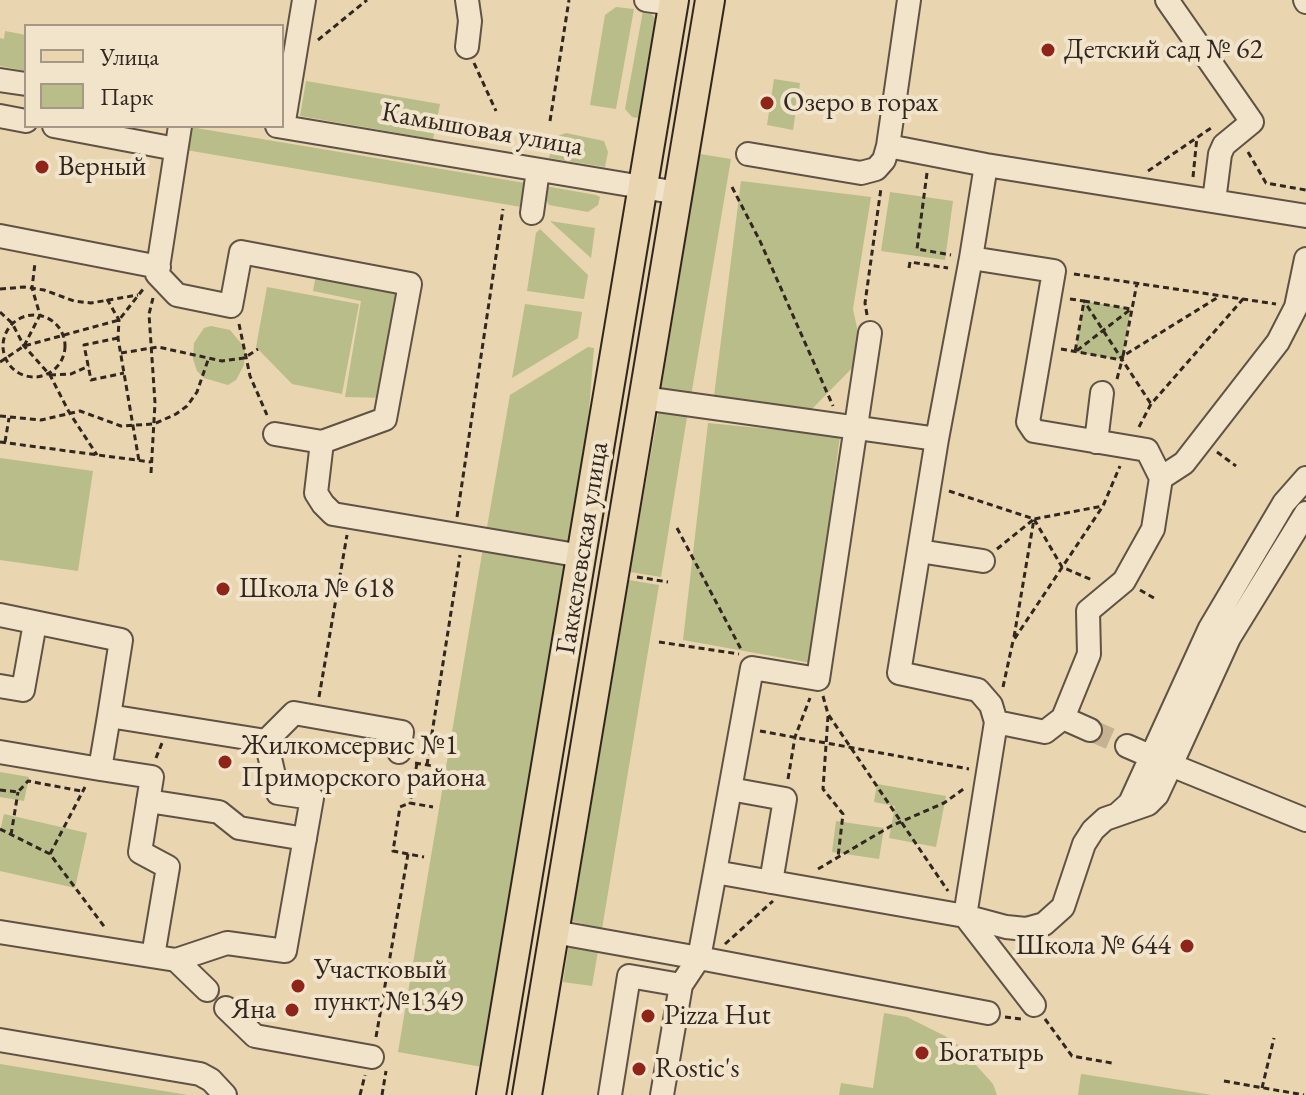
<!DOCTYPE html>
<html>
<head>
<meta charset="utf-8">
<style>
  body { margin:0 }
  #map { position:relative; width:1306px; height:1095px; overflow:hidden; background:#e9d5af; font-family:"EB Garamond",serif }
  canvas { display:block }
  .legend { position:absolute; left:24px; top:24px; width:260px; height:104px; box-sizing:border-box; background:#f1e4cb; border:2px solid #a59887; margin:0; padding:10px 14px; list-style:none; font-size:24px; color:#322720 }
  .legend li { display:flex; align-items:center; gap:16px; height:40px }
  .legend b { width:40px; border:2px solid #a59887 }
</style>
</head>
<body>
<div id="map">
<canvas width="1306" height="1095"></canvas>
<ul class="legend">
<li><b style="height:10px;background:#e9d5af"></b>Улица</li>
<li><b style="height:22px;background:#b9bd89"></b>Парк</li>
</ul>
</div>
<script>
const context = document.querySelector('canvas').getContext('2d');
context.lineJoin = 'round';
function fill(path, color) {
  context.fillStyle = color;
  context.fill(path, 'evenodd');
}
function poly(rows) {
  const path = new Path2D();
  for (const r of rows) {
    if (r.length === 3) {
      path.moveTo(r[0] + r[2], r[1]);
      path.arc(r[0], r[1], r[2], 0, 2 * Math.PI);
      continue;
    }
    path.moveTo(r[0], r[1]);
    for (let i = 2; i < r.length; i += 2) path.lineTo(r[i], r[i + 1]);
  }
  return path;
}
function stroke(path, color, width, dash) {
  context.strokeStyle = color;
  context.lineWidth = width;
  context.lineCap = dash ? 'butt' : 'round';
  context.setLineDash(dash || []);
  context.stroke(path);
}
function write(font, color, halo, rows, align = 'center') {
  context.font = font + ' "EB Garamond",serif';
  context.lineWidth = 8;
  context.setLineDash([]);
  context.textBaseline = 'middle';
  context.strokeStyle = halo;
  context.fillStyle = color;
  for (const [text, x, y, turn = 0] of rows) {
    context.save();
    context.translate(x, y);
    context.rotate((+turn || 0) * Math.PI / 180);
    context.textAlign = isNaN(turn) ? turn : align;
    if (halo) context.strokeText(text, 0, 0);
    context.fillText(text, 0, 0);
    context.restore();
  }
}
fill(poly([
  [616,7,634,9,616,109,590,105,605,15],
  [643,11,651,13,658,22,644,119,632,117,625,109],
  [5,31,26,35,26,71,0,66,0,38,4,39],
  [774,79,800,83,793,130,767,125],
  [306,81,440,104,433,139,300,116],
  [190,127,531,184,527,208,186,150],
  [566,133,604,141,608,152,605,167,549,158,555,137],
  [700,154,731,159,691,396,661,391],
  [741,181,871,197,853,309,859,337,855,365,812,409,714,396],
  [545,186,596,195,600,197,598,205,588,212,549,205,543,194],
  [890,192,953,201,945,260,881,251],
  [550,221,595,228,591,258],
  [540,229,588,275,584,299,527,291,536,233],
  [316,275,403,289,386,398,345,397,361,301,313,291],
  [267,287,359,304,342,394,292,384,256,347],
  [1084,301,1131,309,1122,360,1075,352],
  [525,304,582,312,578,338,512,378],
  [211,326,230,330,245,348,244,365,236,380,228,385,204,378,197,371,193,359,194,343,204,328],
  [588,347,594,348,588,423,569,543,486,533,510,395],
  [659,408,688,411,661,577,630,572],
  [708,423,840,436,811,663,683,640],
  [0,458,93,471,78,571,0,560],
  [483,548,566,564,482,1067,398,1052],
  [629,580,659,585,602,929,572,921],
  [0,772,29,777,24,801,0,797],
  [877,784,946,796,936,847,889,838,895,806,874,802],
  [4,814,87,833,75,888,0,871,0,831],
  [836,821,884,828,879,859,832,852],
  [569,942,599,945,592,986,563,982],
  [884,1013,907,1017,945,1036,959,1046,993,1084,997,1095,839,1095,841,1083,873,1088],
  [0,1064,188,1095,0,1095],
  [1081,1074,1082,1074,1212,1095,1078,1095]
]), '#b9bd89');
stroke(poly([
  [1090,730,1127,746]
]), '#c4b292', 22, [22, 11]);
const minor = poly([
  [646,0,674,4],
  [1167,0,1252,122,1224,145,1220,154,1214,201],
  [1305,0,1306,2],
  [467,47,470,21,467,0],
  [0,80,26,84],
  [0,116,26,121],
  [54,126,176,149],
  [180,126,157,274,177,295,231,306,241,252,410,284,385,419,322,442],
  [277,126,678,193],
  [283,127,304,0],
  [888,146,986,165,1306,216],
  [748,154,861,173,876,169,884,160,888,146,909,0],
  [532,213,538,170],
  [0,236,159,267],
  [971,258,986,165],
  [643,398,937,439,971,258,1054,271,1028,422,1034,431,1147,450,1161,478],
  [275,434,322,442,316,493,323,504,333,514,582,556],
  [937,439,899,673,978,690,991,705,996,722],
  [1096,442,1102,393],
  [1306,513,1229,638,1171,765,1306,820],
  [919,551,983,561],
  [0,615,121,640,109,716,266,741,278,793,312,798,285,951,227,943,176,960,0,932],
  [0,686,23,690,35,623],
  [1063,718,1090,730],
  [266,741,294,713,402,732,399,752],
  [0,752,100,769,109,716],
  [100,769,152,777,140,852,168,867,153,956],
  [730,789,785,799,771,882],
  [148,801,219,812,239,828,305,839],
  [1119,813,1130,803,1210,628,1284,503,1306,478],
  [715,872,752,668,818,679,870,333],
  [965,916,1006,927,1026,929,1044,924,1063,907,1084,844,1093,830,1105,819,1148,804,1157,795,1171,765,1127,746],
  [965,916,1034,1005],
  [554,932,699,958,715,872,965,916,996,722,1045,732,1063,718,1089,654,1088,611,1124,581,1153,529,1161,478,1184,463,1278,342,1296,307,1306,259],
  [176,960,207,990],
  [226,1008,255,1036,372,1057],
  [0,1040,200,1074,211,1080,225,1095],
  [610,1095,629,976,681,985],
  [662,1095,681,985,699,958,988,1013]
]);
const major = poly([
  [491,1095,674,0],
  [527,1095,710,0]
]);
stroke(minor, '#605244', 26);
stroke(major, '#322720', 32);
stroke(poly([
  [318,40,367,0],
  [474,63,496,111],
  [550,121,569,0],
  [1248,152,1266,183,1306,190],
  [1148,171,1214,126],
  [927,173,917,249,951,255],
  [1193,177,1197,137],
  [732,187,760,241,833,406],
  [909,268,910,262,948,268],
  [1074,274,1276,304],
  [0,289,24,287,44,290,74,301,91,303,138,295],
  [107,299,119,320,118,338,139,461],
  [1070,299,1084,301,1151,404],
  [1084,301,1131,309,1075,352,1084,301],
  [0,312,12,323,24,346,50,375,69,412,97,455],
  [34,346,31],
  [867,315,865,303,881,188],
  [239,324,250,376,267,415],
  [118,338,84,345,91,380,124,373],
  [24,346,40,315,32,288,35,263],
  [1061,349,1122,360,1123,356,1220,296],
  [121,353,158,347,222,361,244,358,258,349],
  [1123,356,1137,283],
  [0,362,24,346,119,320,144,288],
  [50,375,71,374,89,366],
  [1117,379,1122,360],
  [0,416,41,420,80,411,121,426,154,424,176,414,187,406,197,392,208,360],
  [1139,427,1151,404,1243,299],
  [0,442,151,462],
  [5,442,9,418],
  [1217,452,1236,466],
  [151,473,155,403,149,314,153,298],
  [949,491,1034,519,1103,506],
  [457,517,503,209],
  [677,528,742,651],
  [997,549,1034,519],
  [637,577,668,582],
  [1140,590,1154,598],
  [1014,637,1034,519,1062,567,1092,580],
  [659,642,739,654],
  [1003,687,1013,641,1103,506,1120,466],
  [823,696,828,714,948,891],
  [319,697,347,535],
  [828,716,823,789,843,814,838,857],
  [760,731,969,769],
  [156,758,162,743],
  [415,763,439,767],
  [417,763,410,803,433,807],
  [427,765,460,555],
  [788,779,795,737,810,698],
  [0,790,18,792,28,781,81,791],
  [0,829,50,854,106,929],
  [11,835,18,792],
  [50,854,85,787],
  [408,854,393,851,400,807,410,803],
  [818,869,891,826,944,803,965,788],
  [725,944,773,901],
  [1005,1017,1021,1019],
  [1045,1019,1072,1056,1112,1063],
  [376,1037,408,854,424,857],
  [1224,1081,1304,1095],
  [1262,1088,1274,1038],
  [360,1095,365,1075],
  [382,1095,386,1071]
]), '#322720', 3, [6, 4]);
stroke(minor, '#f1e4cb', 22);
stroke(major, '#e9d5af', 28);
for (const [x, y, r, color] of [
  [1048,50,8,"#8f2418"],
  [767,103,8,"#8f2418"],
  [42,167,8,"#8f2418"],
  [223,589,8,"#8f2418"],
  [225,762,8,"#8f2418"],
  [1187,946,8,"#8f2418"],
  [298,986,8,"#8f2418"],
  [292,1010,8,"#8f2418"],
  [648,1016,8,"#8f2418"],
  [922,1053,8,"#8f2418"],
  [639,1069,8,"#8f2418"]
]) {
  const dot = new Path2D();
  dot.arc(x, y, r, 0, 2 * Math.PI);
  context.fillStyle = color;
  context.fill(dot);
  stroke(dot, '#f1e4cb', 3);
}
write('28px', '#322720', '#f1e4cb', [
  ["Детский сад № 62",1064,50],
  ["Озеро в горах",783,103],
  ["Верный",58,167],
  ["Школа № 618",239,589],
  ["Жилкомсервис №1",241,746],
  ["Приморского района",241,778],
  ["Школа № 644",1171,946,"right"],
  ["Участковый",314,970],
  ["пункт №1349",314,1002],
  ["Яна",276,1010,"right"],
  ["Pizza Hut",664,1016],
  ["Богатырь",938,1053],
  ["Rostic's",655,1069]
], 'left');
write('28px', '#322720', '#f1e4cb', [
  ["Камышовая улица",482,130,10],
  ["Гаккелевская улица",583,548,-81]
]);
</script>
</body>
</html>
